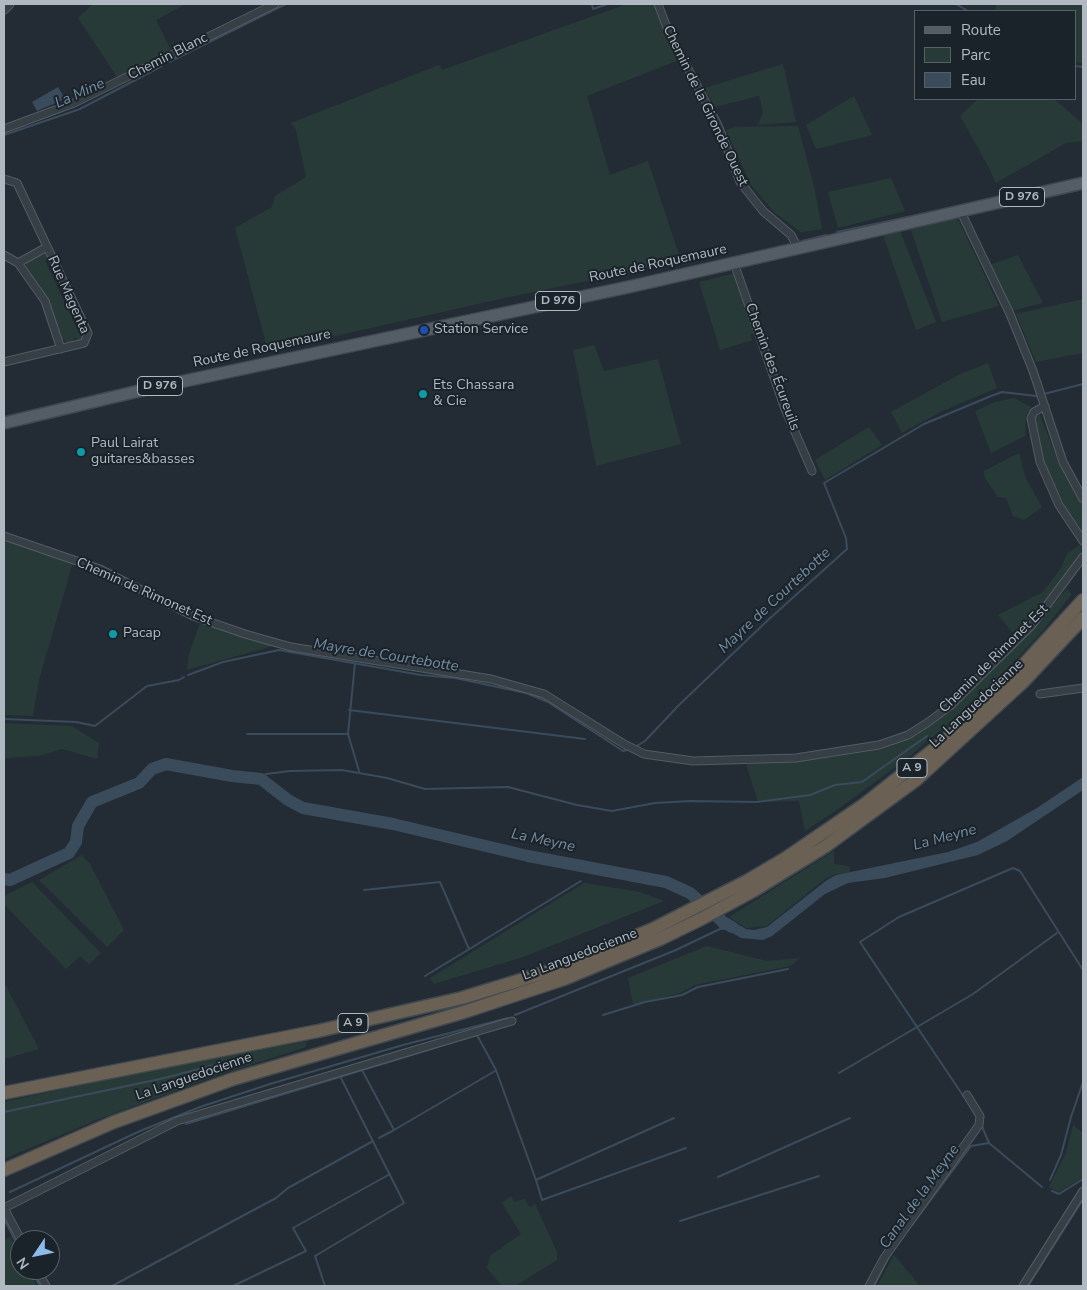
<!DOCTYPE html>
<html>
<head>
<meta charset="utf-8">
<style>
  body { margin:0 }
  #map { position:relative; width:1087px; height:1290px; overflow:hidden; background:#232c35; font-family:"Nunito Sans",sans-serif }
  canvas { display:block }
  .frame { position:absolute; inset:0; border:5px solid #b0b9c2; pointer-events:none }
  .legend { position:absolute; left:914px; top:10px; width:162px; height:90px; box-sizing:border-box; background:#1b232a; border:1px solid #575f67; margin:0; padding:6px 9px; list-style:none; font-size:15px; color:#b0b9c2 }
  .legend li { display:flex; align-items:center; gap:10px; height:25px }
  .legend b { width:25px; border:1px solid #575f67 }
  .north { position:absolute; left:10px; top:1230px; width:50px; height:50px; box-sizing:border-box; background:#1b232a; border:1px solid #575f67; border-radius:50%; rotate:236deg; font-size:14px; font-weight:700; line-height:20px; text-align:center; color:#b0b9c2 }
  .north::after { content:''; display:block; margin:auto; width:18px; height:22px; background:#8dbaea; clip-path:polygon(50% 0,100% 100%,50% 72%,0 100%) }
</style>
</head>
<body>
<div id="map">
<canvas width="1087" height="1290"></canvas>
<div class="frame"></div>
<ul class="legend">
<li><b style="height:6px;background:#545d66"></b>Route</li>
<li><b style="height:14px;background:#283a38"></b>Parc</li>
<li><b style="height:14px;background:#3a4b5c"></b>Eau</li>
</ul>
<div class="north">N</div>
</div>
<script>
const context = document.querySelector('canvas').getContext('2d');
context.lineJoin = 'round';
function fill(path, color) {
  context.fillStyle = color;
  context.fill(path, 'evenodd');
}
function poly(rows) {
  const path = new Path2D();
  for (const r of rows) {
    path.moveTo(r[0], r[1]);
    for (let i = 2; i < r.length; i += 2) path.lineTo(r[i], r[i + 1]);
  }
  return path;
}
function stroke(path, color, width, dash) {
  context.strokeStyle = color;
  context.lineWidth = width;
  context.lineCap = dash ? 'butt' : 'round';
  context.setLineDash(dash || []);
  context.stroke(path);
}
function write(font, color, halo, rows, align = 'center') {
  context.font = font + ' "Nunito Sans",sans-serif';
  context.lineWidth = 4;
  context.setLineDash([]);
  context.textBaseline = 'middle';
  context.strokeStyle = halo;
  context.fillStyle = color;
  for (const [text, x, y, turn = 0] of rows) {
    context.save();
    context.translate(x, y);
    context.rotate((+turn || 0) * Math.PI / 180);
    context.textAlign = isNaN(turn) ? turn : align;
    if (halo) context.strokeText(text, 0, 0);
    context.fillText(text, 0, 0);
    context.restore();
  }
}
fill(poly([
  [93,4,186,4,156,20,172,52,117,77,78,18],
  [627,4,654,4,664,31,679,60,587,96,610,175,648,161,682,264,641,268,636,271,509,297,268,351,235,228,272,207,275,196,306,177,296,130,291,123,439,65,442,70],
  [996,4,1083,4,1083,64,1076,62,1076,11,995,11],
  [783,64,796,122,758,125,763,112,759,96,715,107,704,88],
  [854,96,872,135,816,149,806,125],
  [978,99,1054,99,1083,124,1083,141,1066,143,996,183,987,164,960,116],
  [798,126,814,186,822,229,801,232,775,213,751,185,726,130,734,127],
  [891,178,905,211,838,228,828,192],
  [954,218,959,221,999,306,942,322,911,230],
  [900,231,936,322,916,330,883,235],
  [44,253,49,259,45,261,79,333,83,332,84,334,83,339,78,343,77,338,73,339,74,344,66,342,61,338,49,303,26,269,26,262],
  [1018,255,1043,303,1011,311,989,265],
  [736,273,755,332,750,335,753,340,720,350,699,282],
  [1083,299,1083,353,1036,362,1016,314],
  [594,345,604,371,658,359,681,444,596,466,573,350],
  [988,363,997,388,940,412,902,433,891,412,960,374],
  [1014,398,1031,407,1026,416,1025,436,991,453,975,411,995,402],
  [1040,415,1058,462,1083,507,1083,532,1068,511,1047,472,1035,426,1035,418],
  [869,427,882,445,825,480,815,460],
  [1019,453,1026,479,1042,507,1024,520,1013,516,1006,498,998,497,985,478,984,471],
  [4,539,73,562,39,680,33,716,4,715],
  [1081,544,1081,556,1035,617,1016,637,998,615,1043,592,1061,568,1067,554],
  [1067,589,1072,594,1041,633,981,696,909,757,841,807,805,831,799,801,758,802,746,764,814,760,883,749,915,736,952,710,1021,641],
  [200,623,276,645,187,670,189,654],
  [4,723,72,726,99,743,97,759,62,749,38,756,4,758],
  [834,851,834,864,849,866,850,873,835,874,825,879,767,926,746,928,729,917],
  [82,855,90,864,124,930,107,947,39,880],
  [32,882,101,953,89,964,80,956,66,969,4,904,4,896],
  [584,883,640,892,664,901,523,957,434,984,430,978],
  [707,946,767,961,800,958,790,966,695,985,680,993,633,1005,628,978],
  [4,982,39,1049,4,1059],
  [307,1041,306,1047,218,1075,99,1119,4,1159,4,1102,130,1074],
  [1073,1125,1083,1133,1083,1177,1059,1192,1049,1187,1066,1153],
  [511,1196,514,1202,524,1199,530,1207,535,1204,557,1252,557,1260,515,1286,502,1286,487,1268,490,1256,521,1234,502,1203],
  [10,1237,20,1254,20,1270,28,1270,37,1286,4,1286,4,1240],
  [894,1255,920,1286,877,1286]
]), '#283a38');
fill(poly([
  [58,87,65,99,37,111,32,102],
  [1083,777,1083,790,1007,841,978,855,885,878,848,883,825,894,772,936,763,940,741,938,727,930,721,930,715,922,725,917,746,929,754,930,767,927,827,880,836,875,948,852,977,842,1037,808]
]), '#3a4b5c');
stroke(poly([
  [592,4,593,9,608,4],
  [956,4,968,11],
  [169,62,286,4],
  [1076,66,1083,67],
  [4,135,80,109,162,66],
  [1048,197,1083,189],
  [837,232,964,205],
  [802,241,826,235],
  [355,663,348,734,359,771],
  [188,675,223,662,279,650,421,675,455,678,526,693,548,702,623,751,627,750],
  [349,710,585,739],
  [4,719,76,722,95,726,147,686,179,680,184,677],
  [247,734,348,734],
  [635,747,645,741,679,705,767,621,847,549,846,538,824,483,924,424,991,396,1002,392,1036,396,1083,384],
  [261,779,266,774,290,771,342,770,387,778,425,789,508,787,577,805,612,811,655,803,691,801,757,802,810,795,835,785,862,782,927,736],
  [364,890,440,882,469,949],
  [425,976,581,881],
  [515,1015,676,950,722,928],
  [603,1015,645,1002,682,995,698,987,788,969],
  [362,1070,394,1130,379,1138],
  [839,1073,973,994,1057,933],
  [964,1097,860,942,899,917,1013,868,1020,871,1083,970],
  [4,1112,160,1079,219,1064],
  [674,1118,536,1180,542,1200,686,1148],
  [186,1124,477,1035,496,1070,536,1180],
  [981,1124,989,1143],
  [394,1130,495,1071],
  [718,1177,850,1118],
  [1050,1180,1061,1155,1071,1117,1083,1082],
  [1052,1191,1059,1194,1083,1179],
  [10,1192,140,1131,200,1107,270,1084,403,1045,508,1018],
  [4,1219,20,1250],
  [680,1221,819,1176],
  [912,1225,971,1146,989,1143,1042,1187],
  [31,1270,40,1286],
  [112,1286,276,1198,288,1188,373,1141],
  [233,1286,306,1251,293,1228,390,1174],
  [325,1286,315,1256,404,1203,341,1078],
  [874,1286,890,1255],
  [1028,1286,1082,1201]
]), '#3a4b5c', 2);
stroke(poly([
  [4,879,10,880,69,853,76,842,78,826,92,802,139,783,152,769,166,764,232,776,261,779,288,800,303,808,393,824,528,856,666,882,690,893,723,922,732,927]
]), '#3a4b5c', 12);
const minor = poly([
  [658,4,669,33,718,125,740,182,763,211,791,235,798,248],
  [4,129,74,103,275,4],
  [4,179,17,183,88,333,84,343,4,362],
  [960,210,1010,314,1033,371,1063,462,1083,499],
  [4,255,18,263,45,301,61,349],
  [18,263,47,247],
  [734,263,785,409,812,471],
  [1045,406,1034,412,1031,418,1040,462,1059,505,1083,541],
  [4,536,100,569,193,616,245,634,291,647,491,679,544,694,624,744,644,754,693,761,796,758,879,745,908,735,927,723,950,706,1032,625,1083,557],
  [1040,694,1083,688],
  [4,1208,177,1121,512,1021],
  [4,1208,21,1240],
  [37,1270,46,1286],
  [869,1286,884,1258,979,1125,980,1116,967,1095],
  [1023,1286,1083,1191]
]);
const tertiary = poly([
  [4,9,9,4]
]);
const primary = poly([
  [4,423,147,389,633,286,1083,183]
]);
const motorway = poly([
  [4,1093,318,1031,462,998,560,968,653,929,747,881,786,858,865,804,942,743,973,715,1015,674,1083,600],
  [4,1170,114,1122,233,1079,464,1012,564,979,660,939,701,919,753,891,826,846,916,780,1023,682,1083,618]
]);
stroke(minor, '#535c63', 9);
stroke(tertiary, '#535c63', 11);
stroke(primary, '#3f474f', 14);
stroke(motorway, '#404950', 15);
stroke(minor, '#363e46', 7);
stroke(tertiary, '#363e46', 9);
stroke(primary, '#545d66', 11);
stroke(motorway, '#6b6054', 12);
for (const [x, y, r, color] of [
  [424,330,5,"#1a4fb4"],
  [423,394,5,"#0f9aa8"],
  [81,452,5,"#0f9aa8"],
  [113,634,5,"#0f9aa8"]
]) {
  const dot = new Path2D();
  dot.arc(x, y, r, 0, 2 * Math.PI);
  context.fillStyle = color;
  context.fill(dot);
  stroke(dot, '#1b232a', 2);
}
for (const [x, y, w] of [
  [1022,197,45],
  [558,301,45],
  [160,386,45],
  [912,768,30],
  [353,1023,30]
]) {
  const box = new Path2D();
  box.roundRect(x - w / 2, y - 9.5, w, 19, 4);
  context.fillStyle = '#1b232a';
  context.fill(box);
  stroke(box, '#b0b9c2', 1);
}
write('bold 12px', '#b0b9c2', null, [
  ["D 976",1022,197],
  ["D 976",558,301],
  ["D 976",160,386],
  ["A 9",912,768],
  ["A 9",353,1023]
]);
write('14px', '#b0b9c2', '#1b232a', [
  ["Chemin Blanc",168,57,-27],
  ["Chemin de la Gironde Ouest",705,106,64],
  ["Route de Roquemaure",658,264,-12],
  ["Rue Magenta",68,295,66],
  ["Route de Roquemaure",262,349,-12],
  ["Chemin des Écureuils",772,367,70],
  ["Chemin de Rimonet Est",144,592,24],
  ["Chemin de Rimonet Est",994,659,-45],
  ["La Languedocienne",977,704,-43],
  ["La Languedocienne",580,955,-21],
  ["La Languedocienne",194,1077,-19]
]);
write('14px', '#b0b9c2', '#1b232a', [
  ["Station Service",434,330],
  ["Ets Chassara",433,386],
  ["& Cie",433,402],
  ["Paul Lairat",91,444],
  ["guitares&basses",91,460],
  ["Pacap",123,634]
], 'left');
write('italic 15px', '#748ca2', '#1b232a', [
  ["La Mine",80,94,-24],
  ["Mayre de Courtebotte",775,601,-43],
  ["Mayre de Courtebotte",386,656,9],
  ["La Meyne",945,838,-15],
  ["La Meyne",543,841,12],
  ["Canal de la Meyne",920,1197,-54]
]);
</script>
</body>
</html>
